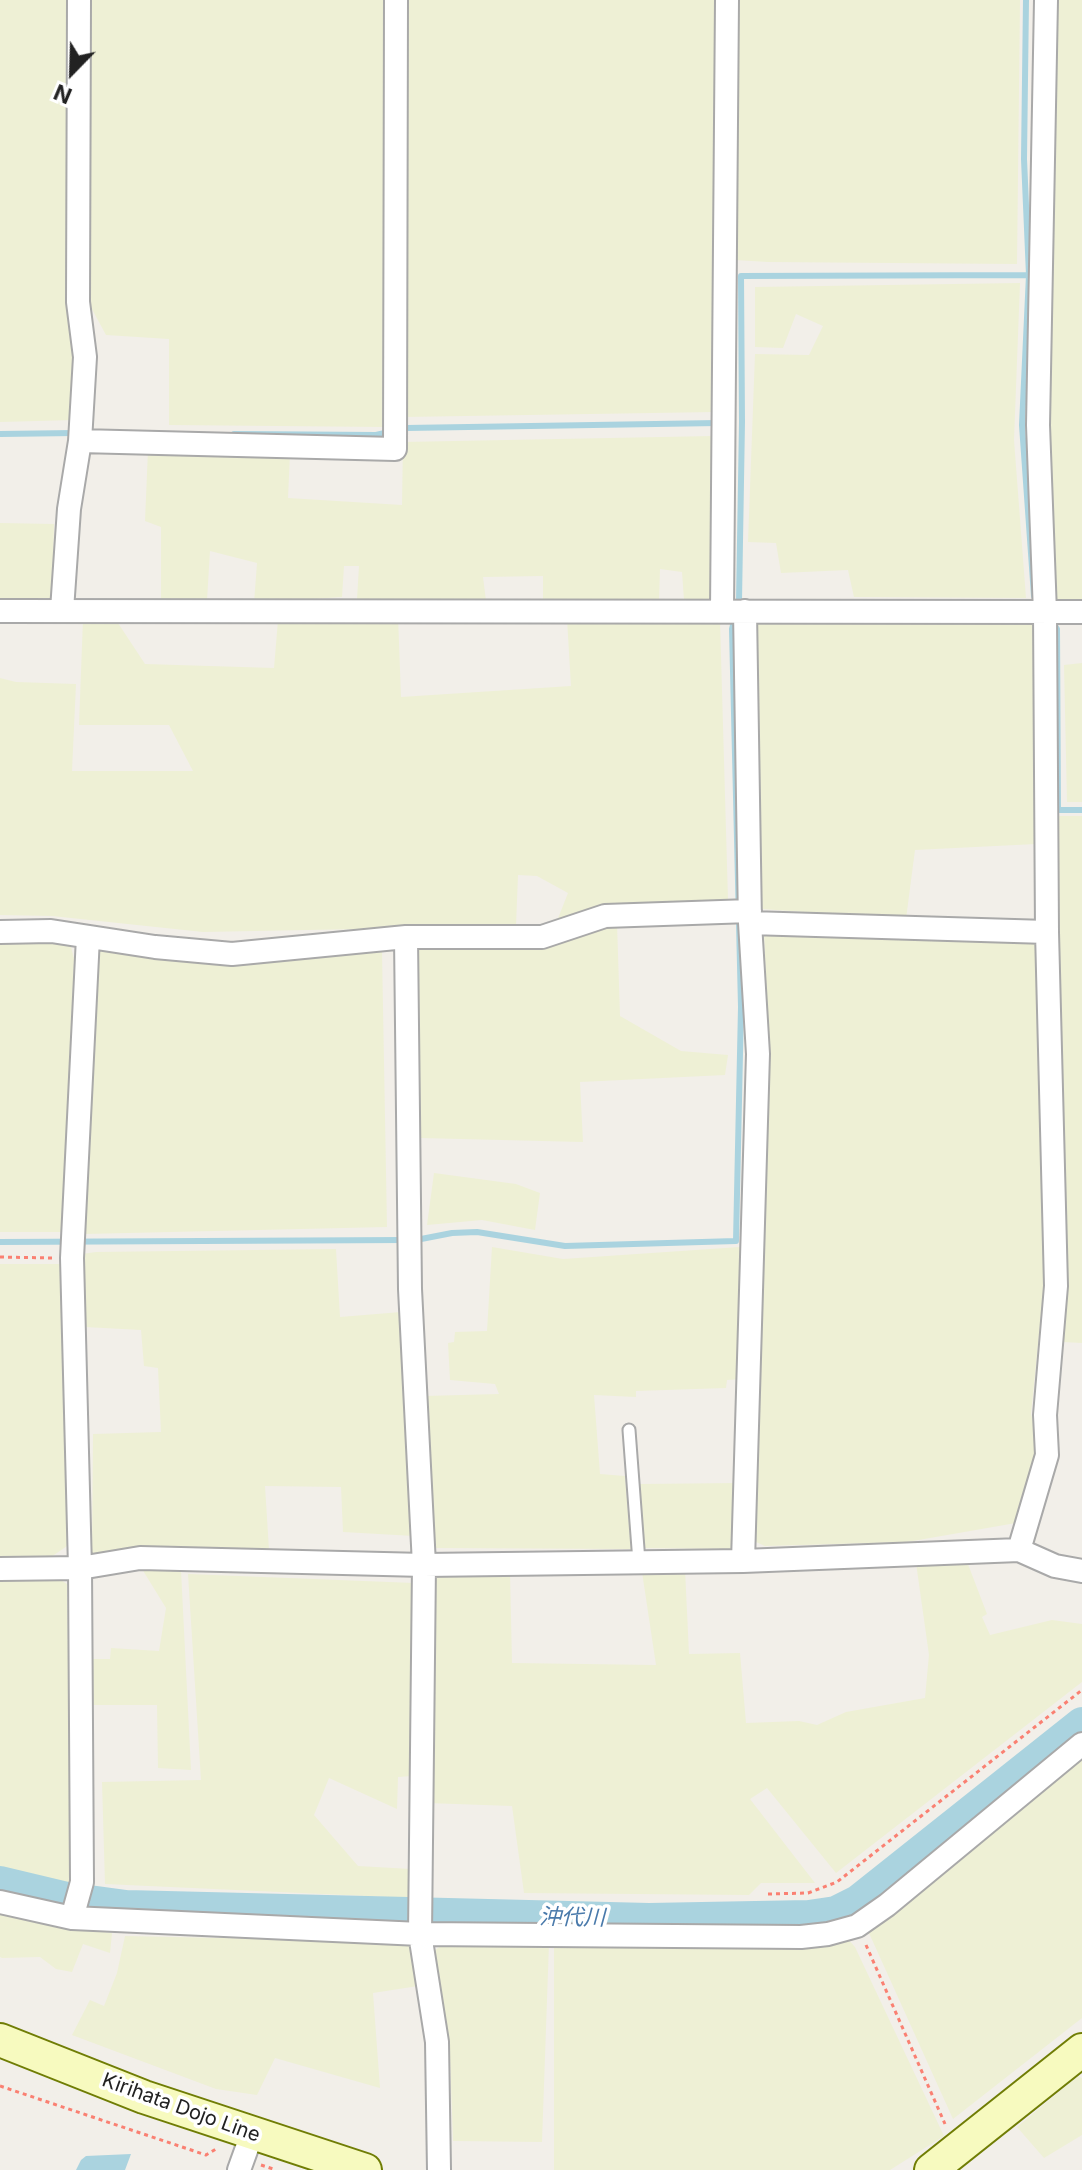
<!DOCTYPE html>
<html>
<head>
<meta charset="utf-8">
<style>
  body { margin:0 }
  #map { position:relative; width:1082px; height:2170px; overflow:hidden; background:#f2efe9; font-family:Inter,sans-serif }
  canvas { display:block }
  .north { position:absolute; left:32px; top:32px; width:80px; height:80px; -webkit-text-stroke:6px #fff; paint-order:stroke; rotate:203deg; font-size:22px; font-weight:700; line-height:32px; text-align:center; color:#222 }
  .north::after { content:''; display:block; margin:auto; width:28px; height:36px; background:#222; clip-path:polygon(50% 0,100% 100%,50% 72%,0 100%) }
</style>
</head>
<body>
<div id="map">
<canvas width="1082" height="2170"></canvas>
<div class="north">N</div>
</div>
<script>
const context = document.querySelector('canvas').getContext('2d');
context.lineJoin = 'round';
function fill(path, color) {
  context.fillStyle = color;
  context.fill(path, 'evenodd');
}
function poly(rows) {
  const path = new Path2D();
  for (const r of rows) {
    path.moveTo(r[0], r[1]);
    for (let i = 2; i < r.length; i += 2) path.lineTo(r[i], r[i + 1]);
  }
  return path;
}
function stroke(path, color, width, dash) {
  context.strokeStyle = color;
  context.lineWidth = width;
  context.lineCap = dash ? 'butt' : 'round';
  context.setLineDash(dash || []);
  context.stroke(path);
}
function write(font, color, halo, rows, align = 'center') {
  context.font = font + ' Inter,"Noto Sans JP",sans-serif';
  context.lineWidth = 7;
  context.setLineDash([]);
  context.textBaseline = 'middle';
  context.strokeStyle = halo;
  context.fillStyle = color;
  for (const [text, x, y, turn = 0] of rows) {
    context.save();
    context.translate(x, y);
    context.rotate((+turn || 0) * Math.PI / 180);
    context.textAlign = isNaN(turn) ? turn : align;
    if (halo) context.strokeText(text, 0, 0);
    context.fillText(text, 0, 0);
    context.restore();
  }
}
fill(poly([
  [0,0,71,0,75,420,0,422],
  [86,0,384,0,384,427,169,425,169,339,106,335,87,300],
  [406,0,716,0,715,412,403,417],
  [735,0,1020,0,1017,264,768,262,735,260],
  [1055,0,1082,0,1082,599,1056,600,1049,444],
  [1020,283,1014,440,1026,598,854,597,848,570,781,573,776,543,748,542,755,354,809,355,823,326,796,314,783,348,755,347,755,287],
  [713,436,714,600,684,600,682,572,660,569,659,601,543,599,543,576,483,577,486,601,357,599,359,566,344,566,342,597,254,603,257,563,210,551,207,600,161,600,161,527,145,521,148,450,290,454,288,498,402,505,403,442],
  [0,523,54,524,52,598,0,598],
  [398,616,401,697,571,686,567,619,720,621,728,900,598,908,555,926,568,893,537,876,518,875,516,926,203,932,52,916,0,915,0,678,16,682,76,684,72,771,193,771,169,725,79,725,83,619,116,620,145,664,274,668,278,620],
  [755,618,1035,618,1036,844,915,850,906,919,762,909],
  [1082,663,1082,802,1067,802,1064,665],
  [1056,816,1082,816,1082,1343,1063,1342,1065,1263],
  [617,923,620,1016,681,1051,728,1055,725,1075,580,1082,583,1142,420,1138,415,950,436,944],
  [764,932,1036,941,1044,1285,1031,1414,1039,1442,1016,1523,907,1542,765,1546,756,1542,756,1406,769,1054],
  [0,943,70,943,74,959,63,1232,0,1232],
  [99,946,228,960,382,952,387,1227,85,1234],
  [434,1173,516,1184,540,1193,535,1230,482,1220,427,1225],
  [492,1247,563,1259,740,1247,742,1379,727,1380,726,1388,636,1391,636,1397,594,1395,600,1474,625,1476,631,1549,432,1548,424,1396,499,1394,495,1384,450,1380,448,1343,454,1342,455,1332,487,1331],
  [336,1249,340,1317,401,1312,414,1536,343,1532,341,1487,265,1486,269,1550,135,1551,92,1554,93,1434,161,1432,158,1368,144,1366,141,1330,85,1327,82,1254,96,1252],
  [0,1264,60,1264,67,1273,73,1542,51,1557,0,1557],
  [738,1483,738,1543,730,1549,644,1548,640,1484],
  [966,1559,987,1614,982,1617,990,1635,1052,1620,1082,1624,1082,1682,836,1873,767,1788,750,1799,815,1883,761,1883,749,1895,524,1893,512,1806,427,1803,433,1586,438,1575,510,1572,512,1663,656,1665,642,1572,685,1569,689,1654,740,1653,746,1723,799,1721,817,1725,846,1712,925,1698,929,1655,916,1563],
  [142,1569,181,1570,191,1770,158,1768,157,1705,92,1705,90,1659,110,1659,111,1648,159,1651,166,1608],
  [188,1574,414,1583,412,1776,398,1777,397,1809,329,1778,314,1815,358,1866,411,1869,410,1898,105,1884,102,1782,201,1780],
  [56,1577,67,1584,72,1887,0,1872,0,1578],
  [1082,1750,1082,2018,953,2119,869,1933,872,1927],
  [0,1908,71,1927,112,1933,110,1953,83,1944,72,1972,56,1969,40,1957,2,1958,0,1957],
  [844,1935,855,1947,944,2136,890,2170,554,2170,554,1941],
  [125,1936,412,1942,418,1986,373,1993,380,2088,275,2058,257,2095,216,2089,72,2035,90,2000,104,2006,117,1973],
  [447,1941,549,1943,542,2142,453,2141,450,2057,434,1951],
  [1078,2076,1082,2078,1082,2135,1044,2158,1017,2127]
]), '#eef0d5');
fill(poly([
  [131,2154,125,2170,76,2170,81,2160,86,2156]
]), '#aad3df');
stroke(poly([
  [1026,0,1024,159,1029,275,1022,425,1034,596],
  [0,434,75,433],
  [234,434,376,435,406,428,718,423],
  [1052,621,1057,629,1058,810,1082,810],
  [416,1240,452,1233,477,1232,565,1246,736,1241,741,1007,732,629,739,601,742,422,741,276,1029,275],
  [0,1242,404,1240]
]), '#aad3df', 6);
stroke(poly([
  [0,1883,67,1899,126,1907,649,1920,809,1917,836,1913,858,1902,1082,1724]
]), '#aad3df', 34);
const lane = poly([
  [629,1430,639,1562]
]);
const street = poly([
  [80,441,395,449,396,0],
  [62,610,69,509,80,441,85,357,78,302,79,0],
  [0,611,1082,612],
  [722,611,727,0],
  [750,923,1047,932],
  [0,932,51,931,155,947,232,954,406,937,542,937,605,916,750,911],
  [406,937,410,1289,424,1565,420,1934,437,2042,439,2170],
  [1019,1550,1047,1455,1045,1415,1056,1286,1047,932,1045,613,1038,425,1046,0],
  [743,1561,758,1054,750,923,745,611],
  [0,1569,80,1568,140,1558,424,1565,743,1561,1019,1550,1055,1566,1082,1571],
  [0,1902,72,1918,420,1934,801,1937,828,1934,857,1926,887,1905,1082,1744],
  [72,1918,82,1882,80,1568,72,1258,88,937],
  [239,2170,252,2134]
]);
const secondary = poly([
  [0,2040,144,2097,365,2170],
  [931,2170,1082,2050]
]);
stroke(lane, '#a9a9a9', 15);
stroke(street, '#a9a9a9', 26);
stroke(secondary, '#707d05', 36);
stroke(poly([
  [0,1257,53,1258],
  [768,1894,808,1893,837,1882,1082,1690],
  [866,1945,945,2124],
  [0,2086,206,2155,216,2149],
  [261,2165,276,2170]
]), '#fa8072', 3, [4, 4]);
stroke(lane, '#fff', 11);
stroke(street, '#fff', 22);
stroke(secondary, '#f7fabf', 32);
write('20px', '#222', '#fff', [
  ["Kirihata Dojo Line",181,2108,20]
]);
write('italic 22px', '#4a7aab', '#fff', [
  ["沖代川",572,1918,1]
]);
</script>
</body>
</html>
